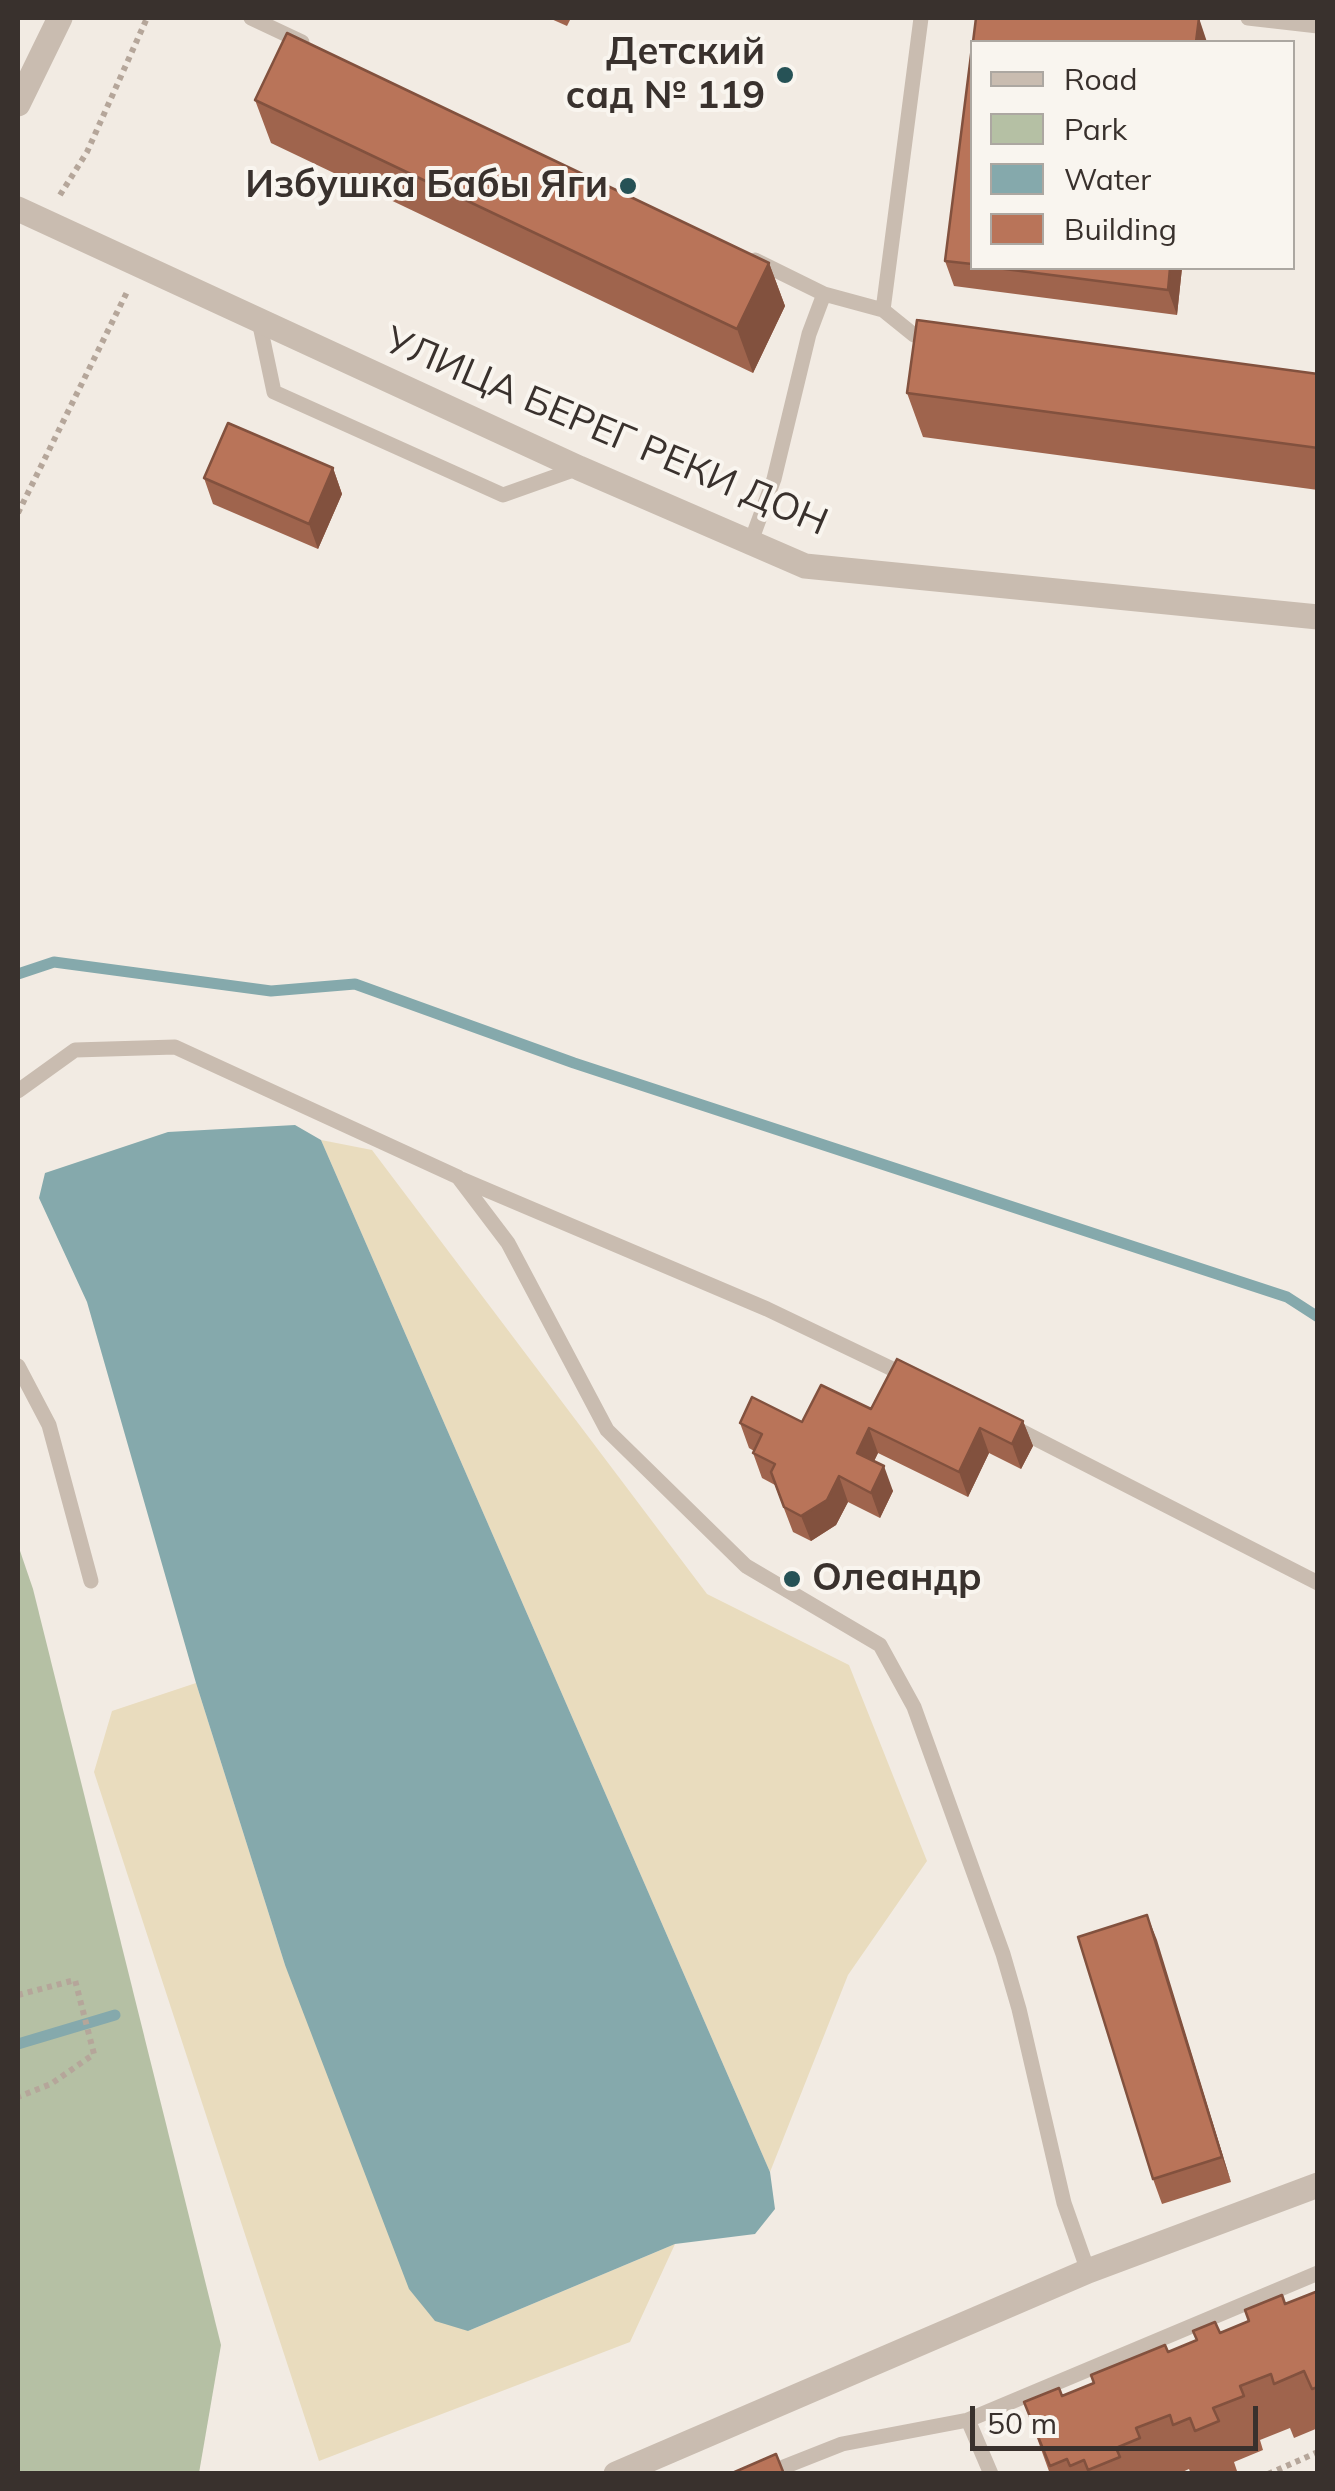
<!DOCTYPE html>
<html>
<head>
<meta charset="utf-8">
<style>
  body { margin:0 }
  #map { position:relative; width:1335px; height:2491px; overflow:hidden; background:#f2ebe3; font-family:Mulish,sans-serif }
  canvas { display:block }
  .frame { position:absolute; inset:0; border:20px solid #39312d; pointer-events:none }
  .legend { position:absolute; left:970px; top:40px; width:325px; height:230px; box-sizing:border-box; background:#f9f5ef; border:2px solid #aca7a1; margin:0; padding:12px 18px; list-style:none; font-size:30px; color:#39312d }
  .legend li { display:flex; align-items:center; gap:20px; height:50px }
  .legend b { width:50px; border:2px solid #aca7a1 }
  .scale { position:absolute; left:970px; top:2406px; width:288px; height:45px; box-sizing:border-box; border:5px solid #39312d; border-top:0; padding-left:12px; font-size:30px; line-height:35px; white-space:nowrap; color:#39312d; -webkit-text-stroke:8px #f9f5ef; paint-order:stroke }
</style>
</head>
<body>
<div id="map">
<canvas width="1335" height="2491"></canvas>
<div class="frame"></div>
<ul class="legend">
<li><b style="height:12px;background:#c9bcb0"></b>Road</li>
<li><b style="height:28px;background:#b5c0a4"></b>Park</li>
<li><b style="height:28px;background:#85a9ac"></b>Water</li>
<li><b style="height:28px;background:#b97459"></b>Building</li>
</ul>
<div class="scale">50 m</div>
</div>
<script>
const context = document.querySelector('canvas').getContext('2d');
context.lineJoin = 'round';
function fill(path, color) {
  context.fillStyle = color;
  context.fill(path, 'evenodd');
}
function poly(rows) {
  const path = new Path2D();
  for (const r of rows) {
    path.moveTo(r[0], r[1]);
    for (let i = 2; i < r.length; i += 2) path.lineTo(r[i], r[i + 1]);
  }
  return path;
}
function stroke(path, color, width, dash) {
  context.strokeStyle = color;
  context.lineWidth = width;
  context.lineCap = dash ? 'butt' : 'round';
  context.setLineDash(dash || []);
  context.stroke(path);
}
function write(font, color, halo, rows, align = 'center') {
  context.font = font + ' Mulish,sans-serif';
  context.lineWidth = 8;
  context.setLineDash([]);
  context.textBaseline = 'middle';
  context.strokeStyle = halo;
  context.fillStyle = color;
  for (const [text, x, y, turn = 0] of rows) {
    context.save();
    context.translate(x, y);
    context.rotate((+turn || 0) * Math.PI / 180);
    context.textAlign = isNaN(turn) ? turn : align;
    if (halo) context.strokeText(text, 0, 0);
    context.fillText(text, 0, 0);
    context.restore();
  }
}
fill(poly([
  [18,1545,33,1589,221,2345,199,2473,18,2473]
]), '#b5c0a4');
fill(poly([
  [321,1140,372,1150,707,1594,849,1665,927,1861,848,1975,770,2172],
  [196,1683,285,1965,468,2331,675,2244,630,2342,319,2461,94,1772,112,1711]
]), '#e9dcbe');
fill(poly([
  [295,1125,321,1140,770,2172,775,2209,755,2234,675,2244,468,2331,435,2321,409,2289,285,1965,196,1683,87,1302,39,1198,45,1173,168,1132]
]), '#85a9ac');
stroke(poly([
  [18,974,54,962,271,991,355,984,574,1063,1287,1297,1318,1317],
  [18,2044,115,2015]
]), '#85a9ac', 11);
stroke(poly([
  [60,195,87,152,147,18],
  [18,513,128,290],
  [18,1995,75,1980,94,2054,51,2084,18,2097],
  [1268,2474,1318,2452]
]), '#b5a69a', 6, [5, 5]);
stroke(poly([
  [251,18,302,42],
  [1248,18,1318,26],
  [755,260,824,294,883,310,914,335,932,341],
  [883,310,921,18],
  [259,321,274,392,503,495,579,468],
  [750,544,774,479,809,334,824,294],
  [18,1091,75,1050,175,1047,458,1177,508,1243,607,1430,746,1566,880,1645,914,1707,1003,1954,1019,2009,1064,2203,1088,2271],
  [461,1179,767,1309,907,1376],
  [18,1366,49,1425,91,1581],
  [1013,1427,1318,1583],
  [766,2474,842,2444,968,2420],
  [991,2474,968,2420,1318,2273]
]), '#c9bcb0', 15);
stroke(poly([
  [18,104,60,18],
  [18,209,579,468,805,566,1318,617],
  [616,2474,1088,2271,1318,2185]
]), '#c9bcb0', 25);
fill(poly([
  [549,18,571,18,567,26],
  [972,47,972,268,1182,268,1177,315,954,286,945,261],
  [255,100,769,263,785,306,753,373,271,143],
  [1318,374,1318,490,923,437,907,393],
  [333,468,342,494,318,549,213,504,204,478],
  [871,1409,1023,1421,1033,1446,1021,1469,989,1453,968,1497,878,1453,874,1461,893,1491,880,1518,848,1502,836,1525,811,1541,793,1532,775,1485,762,1478,753,1453,754,1451,749,1448,740,1423,802,1422],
  [1147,1915,1231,2182,1162,2204,1153,2179],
  [1318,2281,1318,2428,1294,2438,1290,2428,1260,2440,1263,2450,1234,2462,1238,2474,1211,2474,1210,2472,1206,2474,1191,2474,1189,2469,1178,2474,1050,2474,1024,2402,1062,2396,1249,2321,1317,2291]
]), '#9f644d');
fill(poly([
  [1199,18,1207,42,1196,42],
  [769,263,785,306,753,373,737,329],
  [1170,268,1182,268,1177,315,1168,290],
  [333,468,342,494,318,549,309,524],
  [1023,1421,1033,1446,1021,1469,1012,1444],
  [869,1428,878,1453,866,1478,857,1453],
  [980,1428,989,1453,968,1497,959,1472],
  [884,1466,893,1491,880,1518,871,1493],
  [839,1476,848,1502,836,1525,811,1541,801,1516],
  [1147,1915,1157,1940,1231,2182,1222,2157]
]), '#82513e');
const building = poly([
  [976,18,1199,18,1196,42,973,42,976,18],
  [287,33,769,263,737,329,255,100,287,33],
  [972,47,972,264,945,261,972,47],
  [997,268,1170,268,1168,290,997,268],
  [917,320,1318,374,1318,448,907,393,917,320],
  [228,423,333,468,309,524,204,478,228,423],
  [897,1359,1023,1421,1012,1444,980,1428,959,1472,869,1428,857,1453,884,1466,871,1493,839,1476,827,1500,801,1516,784,1507,771,1472,775,1464,753,1453,762,1434,740,1423,752,1397,802,1422,821,1385,871,1409,897,1359],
  [1147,1915,1222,2157,1153,2179,1078,1937,1147,1915],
  [1318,2291,1318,2387,1312,2389,1304,2371,1274,2384,1271,2374,1240,2386,1244,2396,1213,2408,1219,2421,1195,2431,1190,2418,1173,2425,1170,2415,1136,2428,1140,2438,1116,2448,1120,2457,1088,2470,1084,2460,1070,2466,1067,2459,1050,2466,1024,2402,1059,2388,1062,2396,1094,2383,1091,2375,1165,2345,1168,2352,1197,2340,1193,2331,1215,2322,1220,2333,1249,2321,1245,2310,1282,2295,1285,2304,1318,2291],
  [776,2454,784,2474,730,2474,776,2454]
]);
fill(building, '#b97459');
stroke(building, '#82513e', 2.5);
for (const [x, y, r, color] of [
  [785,75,10,"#265256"],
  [628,186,10,"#265256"],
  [792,1579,10,"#265256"]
]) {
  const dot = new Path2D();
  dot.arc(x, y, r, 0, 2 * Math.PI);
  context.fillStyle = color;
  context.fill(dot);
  stroke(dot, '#f9f5ef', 4);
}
write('bold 38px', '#39312d', '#f9f5ef', [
  ["Детский",765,53],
  ["сад № 119",765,97],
  ["Избушка Бабы Яги",608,186],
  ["Олеандр",812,1579,"left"]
], 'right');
write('38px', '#39312d', '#f9f5ef', [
  ["УЛИЦА БЕРЕГ РЕКИ ДОН",606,432,23]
]);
</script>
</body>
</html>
